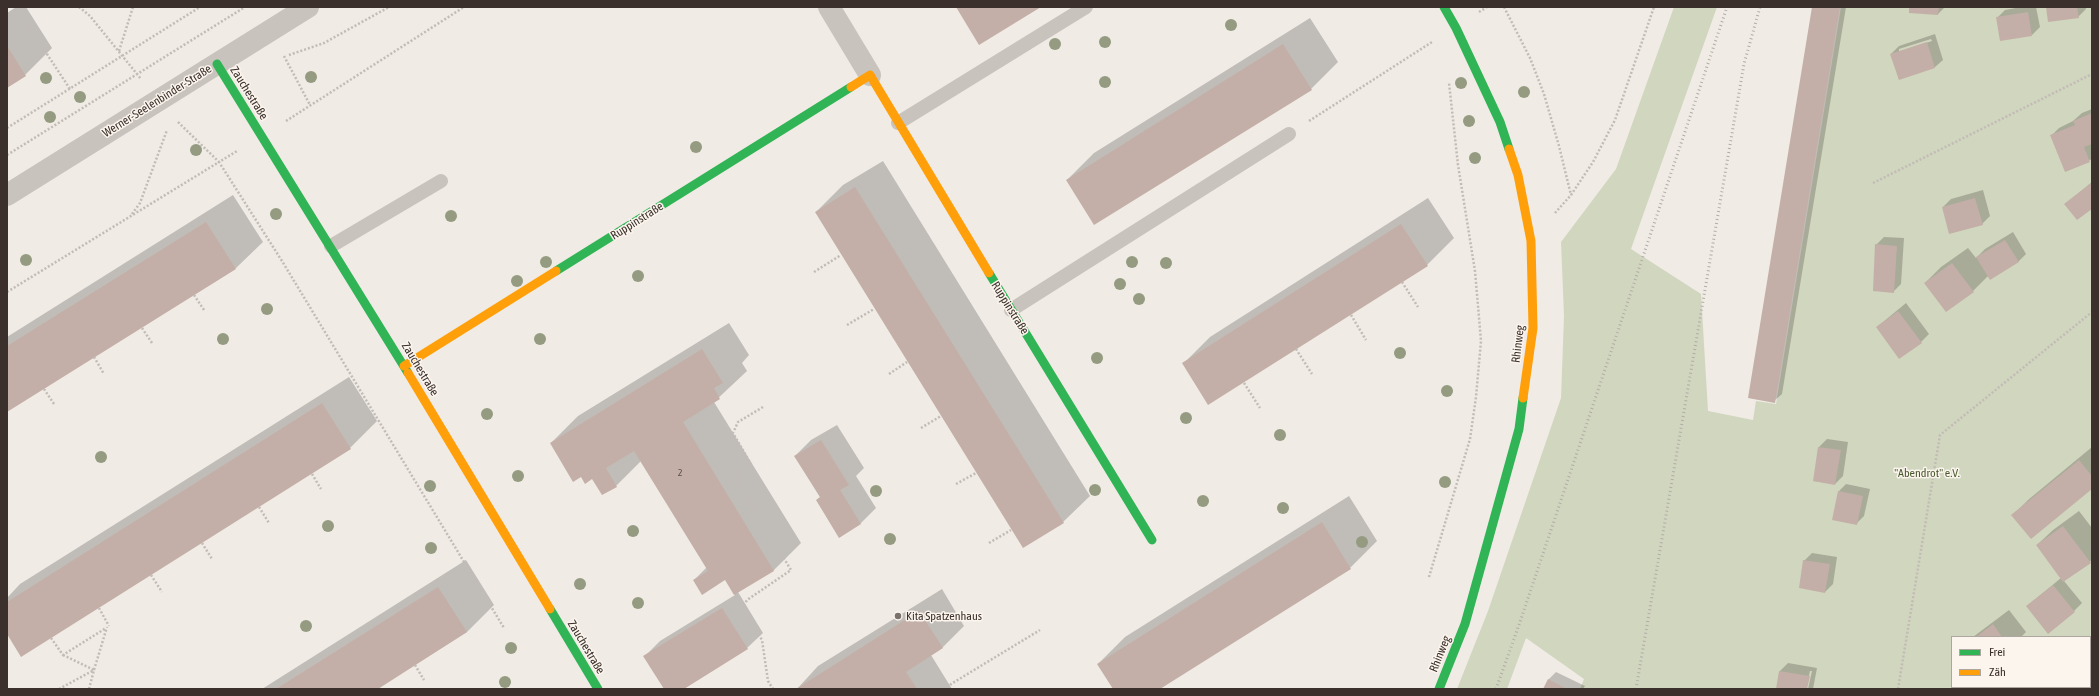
<!DOCTYPE html>
<html>
<head>
<meta charset="utf-8">
<style>
  body { margin:0 }
  #map { position:relative; width:2099px; height:696px; overflow:hidden; background:#f0ebe5; font-family:"Asap Condensed",sans-serif }
  canvas { display:block }
  .frame { position:absolute; inset:0; border:8px solid #3b302b; pointer-events:none }
  .legend { position:absolute; left:1951px; top:636px; width:140px; height:52px; box-sizing:border-box; background:#fbf5ee; border:1px solid #aea6a0; margin:0; padding:5px 7px; list-style:none; font-size:12px; color:#3b302b }
  .legend li { display:flex; align-items:center; gap:8px; height:20px }
  .legend b { width:20px; border:1px solid #aea6a0 }
</style>
</head>
<body>
<div id="map">
<canvas width="2099" height="696"></canvas>
<div class="frame"></div>
<ul class="legend">
<li><b style="height:5px;background:#30b455"></b>Frei</li>
<li><b style="height:5px;background:#ff9f0a"></b>Zäh</li>
</ul>
</div>
<script>
const context = document.querySelector('canvas').getContext('2d');
context.lineJoin = 'round';
function fill(path, color) {
  context.fillStyle = color;
  context.fill(path, 'evenodd');
}
function poly(rows) {
  const path = new Path2D();
  for (const r of rows) {
    path.moveTo(r[0], r[1]);
    for (let i = 2; i < r.length; i += 2) path.lineTo(r[i], r[i + 1]);
  }
  return path;
}
function stroke(path, color, width, dash) {
  context.strokeStyle = color;
  context.lineWidth = width;
  context.lineCap = dash ? 'butt' : 'round';
  context.setLineDash(dash || []);
  context.stroke(path);
}
function write(font, color, halo, rows, align = 'center') {
  context.font = font + ' "Asap Condensed",sans-serif';
  context.lineWidth = 3;
  context.setLineDash([]);
  context.textBaseline = 'middle';
  context.strokeStyle = halo;
  context.fillStyle = color;
  for (const [text, x, y, turn = 0] of rows) {
    context.save();
    context.translate(x, y);
    context.rotate((+turn || 0) * Math.PI / 180);
    context.textAlign = isNaN(turn) ? turn : align;
    if (halo) context.strokeText(text, 0, 0);
    context.fillText(text, 0, 0);
    context.restore();
  }
}
fill(poly([
  [1674,7,1717,7,1631,249,1701,294,1708,411,1753,420,1756,401,1776,404,1841,7,2092,7,2092,689,1580,689,1584,679,1526,638,1507,689,1457,689,1488,611,1561,398,1564,316,1561,242,1616,169],
  [1952,637,2090,637,2090,687,1952,687]
]), '#d1d6bf');
fill(poly([
  [16,7,26,7,52,48,25,75,7,87,7,13],
  [1813,7,1846,7,1782,394,1774,401],
  [1910,7,1945,7,1938,14],
  [2021,7,2036,7,2040,27,2032,35,1997,18,2005,10],
  [2047,7,2086,7,2086,9,2078,17],
  [1310,18,1338,62,1311,89,1067,180,1094,153],
  [1935,34,1943,60,1935,67,1899,79,1891,54,1899,46],
  [1931,39,1932,41,1899,52,1899,49],
  [2092,109,2092,159,2066,171,2051,136,2059,128,2073,121,2082,113],
  [883,161,1090,496,1063,522,816,212,843,185],
  [2092,182,2092,207,2077,219,2066,204],
  [1983,190,1990,216,1982,224,1943,207,1951,199],
  [233,195,263,242,236,268,7,411,7,337],
  [1428,198,1454,238,1427,265,1183,364,1210,337],
  [2013,232,2026,254,2018,262,1989,275,1973,291,1946,311,1925,283,1941,267,1968,248,1976,258,1985,249],
  [1884,237,1904,238,1901,284,1893,292,1876,245],
  [1906,303,1929,334,1921,342,1877,327],
  [729,323,749,355,742,363,747,371,714,402,801,543,774,570,738,592,763,633,747,648,682,689,665,689,645,656,660,641,735,595,726,579,694,580,707,567,641,461,616,486,603,494,593,478,581,476,551,443,578,416],
  [349,377,377,421,350,448,7,633,7,598,20,584],
  [837,425,864,468,856,476,876,508,860,524,820,497,795,456,811,440],
  [1827,439,1848,442,1843,476,1835,484,1814,481,1819,447],
  [2092,447,2092,488,2013,515,2028,500],
  [1846,484,1870,489,1864,516,1856,524,1839,491],
  [1349,496,1377,541,1350,568,1159,689,1114,689,1098,664,1125,637],
  [2079,511,2092,528,2092,560,2064,581,2082,603,2074,611,2027,606,2061,578,2037,545,2053,530],
  [1812,553,1837,557,1833,584,1825,592,1804,561],
  [466,560,494,605,467,632,376,689,262,689],
  [942,589,964,626,942,648,931,655,952,689,797,689,818,666],
  [2009,610,2026,632,2021,637,1973,637],
  [1788,663,1817,668,1813,689,1808,689,1812,671,1810,671,1806,689,1777,689,1780,671],
  [1556,672,1585,686,1583,689,1544,689,1548,680]
]), '#0003');
fill(poly([
  [956,7,1041,7,979,45],
  [1812,7,1840,7,1775,403,1748,398],
  [1909,7,1939,7,1938,15,1909,13],
  [2046,7,2077,7,2079,18,2048,22],
  [2028,12,2032,36,2000,41,1996,17],
  [1927,42,1935,68,1899,80,1890,54],
  [1283,44,1312,90,1094,225,1066,180],
  [7,46,26,76,7,88],
  [2092,113,2092,144,2084,147,2090,162,2065,172,2050,135,2075,125,2073,121],
  [2091,183,2092,209,2077,220,2064,204],
  [855,187,1064,523,1023,548,815,212],
  [1975,198,1983,225,1949,234,1942,207],
  [206,222,236,269,7,412,7,346],
  [1401,224,1428,266,1208,405,1182,363],
  [2005,240,2019,262,1990,280,1976,257],
  [1875,244,1897,246,1894,293,1873,291],
  [1952,263,1974,292,1946,312,1924,283],
  [1898,311,1922,343,1899,359,1876,327],
  [702,349,723,383,714,388,720,399,683,422,774,571,734,595,725,580,702,595,693,580,708,571,634,451,606,468,617,487,602,495,592,479,585,484,581,477,573,482,550,443],
  [322,403,351,449,21,657,7,634,7,602],
  [821,440,849,485,840,490,861,524,839,538,816,500,820,497,794,456],
  [1818,447,1841,450,1835,485,1813,481],
  [2079,460,2092,476,2092,489,2031,539,2011,515],
  [1838,491,1863,496,1857,525,1832,520],
  [1322,522,1351,569,1160,689,1113,689,1097,664],
  [2063,526,2091,563,2063,582,2036,545],
  [1803,560,1830,564,1825,593,1799,588],
  [2053,585,2075,612,2048,634,2026,606],
  [438,587,467,632,378,689,276,689],
  [722,608,748,649,684,689,664,689,643,656],
  [919,611,943,648,906,672,917,689,796,689],
  [1993,624,2002,637,1976,637],
  [1779,671,1810,676,1807,689,1776,689],
  [1548,679,1567,689,1543,689],
  [1981,687,2017,687,2014,689,1982,689]
]), '#c3afa7');
stroke(poly([
  [16,7,70,89],
  [79,7,90,16,141,79],
  [1504,7,1530,58,1544,94,1559,146,1571,195],
  [1479,12,1487,7],
  [119,51,133,7],
  [289,55,324,43,389,7],
  [284,56,310,105],
  [286,121,464,7],
  [1309,121,1432,42],
  [178,122,219,162,237,151],
  [7,128,200,7],
  [7,155,245,7],
  [1873,183,2092,74],
  [1555,213,1571,195,1593,162,1615,120,1654,7],
  [132,214,140,203,167,130],
  [814,272,841,255],
  [1402,282,1418,307],
  [7,292,219,162,282,261,504,628],
  [194,295,204,310],
  [1351,315,1366,340],
  [847,325,874,309],
  [142,328,152,343],
  [1296,349,1312,374],
  [94,357,104,374],
  [889,374,907,362],
  [1244,383,1260,408],
  [44,389,54,404],
  [763,407,738,422,733,433,751,464,737,473,736,480,791,570,747,600,742,608,762,640,768,681,773,689],
  [921,428,941,416],
  [312,474,321,489],
  [956,484,976,473],
  [259,507,269,523],
  [202,543,212,559],
  [989,543,1011,530],
  [151,575,162,592],
  [1429,577,1470,439,1476,397,1481,341,1475,271,1458,165,1449,83],
  [99,608,109,626],
  [51,638,63,655,106,628],
  [63,655,94,670,89,689],
  [415,665,424,680],
  [2090,675,2092,674],
  [59,689,94,670,107,627],
  [949,689,951,684,1040,630],
  [1898,689,1940,435,2092,312],
  [2072,689,2075,687]
]), '#c2bbb6', 2.5, [2, 2]);
stroke(poly([
  [898,123,1086,7],
  [331,246,441,181],
  [1011,310,1289,134]
]), '#c9c3be', 14);
stroke(poly([
  [829,7,870,75],
  [7,195,308,7]
]), '#c9c3be', 22);
stroke(poly([
  [1444,7,1456,28,1500,122,1509,149],
  [217,64,408,373],
  [556,271,851,87],
  [989,273,1152,540],
  [550,609,598,689],
  [1439,689,1465,624,1519,429,1523,398]
]), '#30b455', 9);
stroke(poly([
  [851,87,870,75,989,273],
  [1509,149,1518,175,1531,241,1533,328,1523,398],
  [404,366,556,271],
  [408,373,550,609]
]), '#ff9f0a', 9);
stroke(poly([
  [1496,689,1519,625,1727,7],
  [1636,689,1744,64,1760,7]
]), '#b1aca8', 3, [1, 3]);
context.fillStyle = '#959b80';
for (const [x, y] of [
  [1231,25],
  [1105,42],
  [1055,44],
  [311,77],
  [46,78],
  [1105,82],
  [1461,83],
  [1524,92],
  [80,97],
  [50,117],
  [1469,121],
  [696,147],
  [196,150],
  [1475,158],
  [276,214],
  [451,216],
  [26,260],
  [546,262],
  [1132,262],
  [1166,263],
  [638,276],
  [517,281],
  [1120,284],
  [1139,299],
  [267,309],
  [223,339],
  [540,339],
  [1400,353],
  [1097,358],
  [1447,391],
  [487,414],
  [1186,418],
  [1280,435],
  [101,457],
  [518,476],
  [1445,482],
  [430,486],
  [1095,490],
  [876,491],
  [1203,501],
  [1283,508],
  [328,526],
  [633,531],
  [890,539],
  [1362,542],
  [431,548],
  [580,584],
  [638,603],
  [306,626],
  [511,648],
  [505,682]
]) {
  context.beginPath();
  context.arc(x, y, 6, 0, 2 * Math.PI);
  context.fill();
}
for (const [x, y, r, color] of [
  [898,616,4,"#7a716c"]
]) {
  const dot = new Path2D();
  dot.arc(x, y, r, 0, 2 * Math.PI);
  context.fillStyle = color;
  context.fill(dot);
  stroke(dot, '#fbf5ee', 1.5);
}
write('10px', '#5d504a', null, [
  ["2",680,473]
]);
write('12px', '#3b302b', '#fbf5ee', [
  ["Zauchestraße",249,93,58],
  ["Werner-Seelenbinder-Straße",157,101,-32],
  ["Ruppinstraße",637,221,-32],
  ["Ruppinstraße",1010,308,58],
  ["Rhinweg",1518,344,-83],
  ["Zauchestraße",420,369,59],
  ["Zauchestraße",586,647,59],
  ["Rhinweg",1440,654,-68]
]);
write('12px', '#4a5a2e', '#fbf5ee', [
  ["\"Abendrot\" e.V.",1927,473]
]);
write('12px', '#3b302b', '#fbf5ee', [
  ["Kita Spatzenhaus",906,616]
], 'left');
</script>
</body>
</html>
